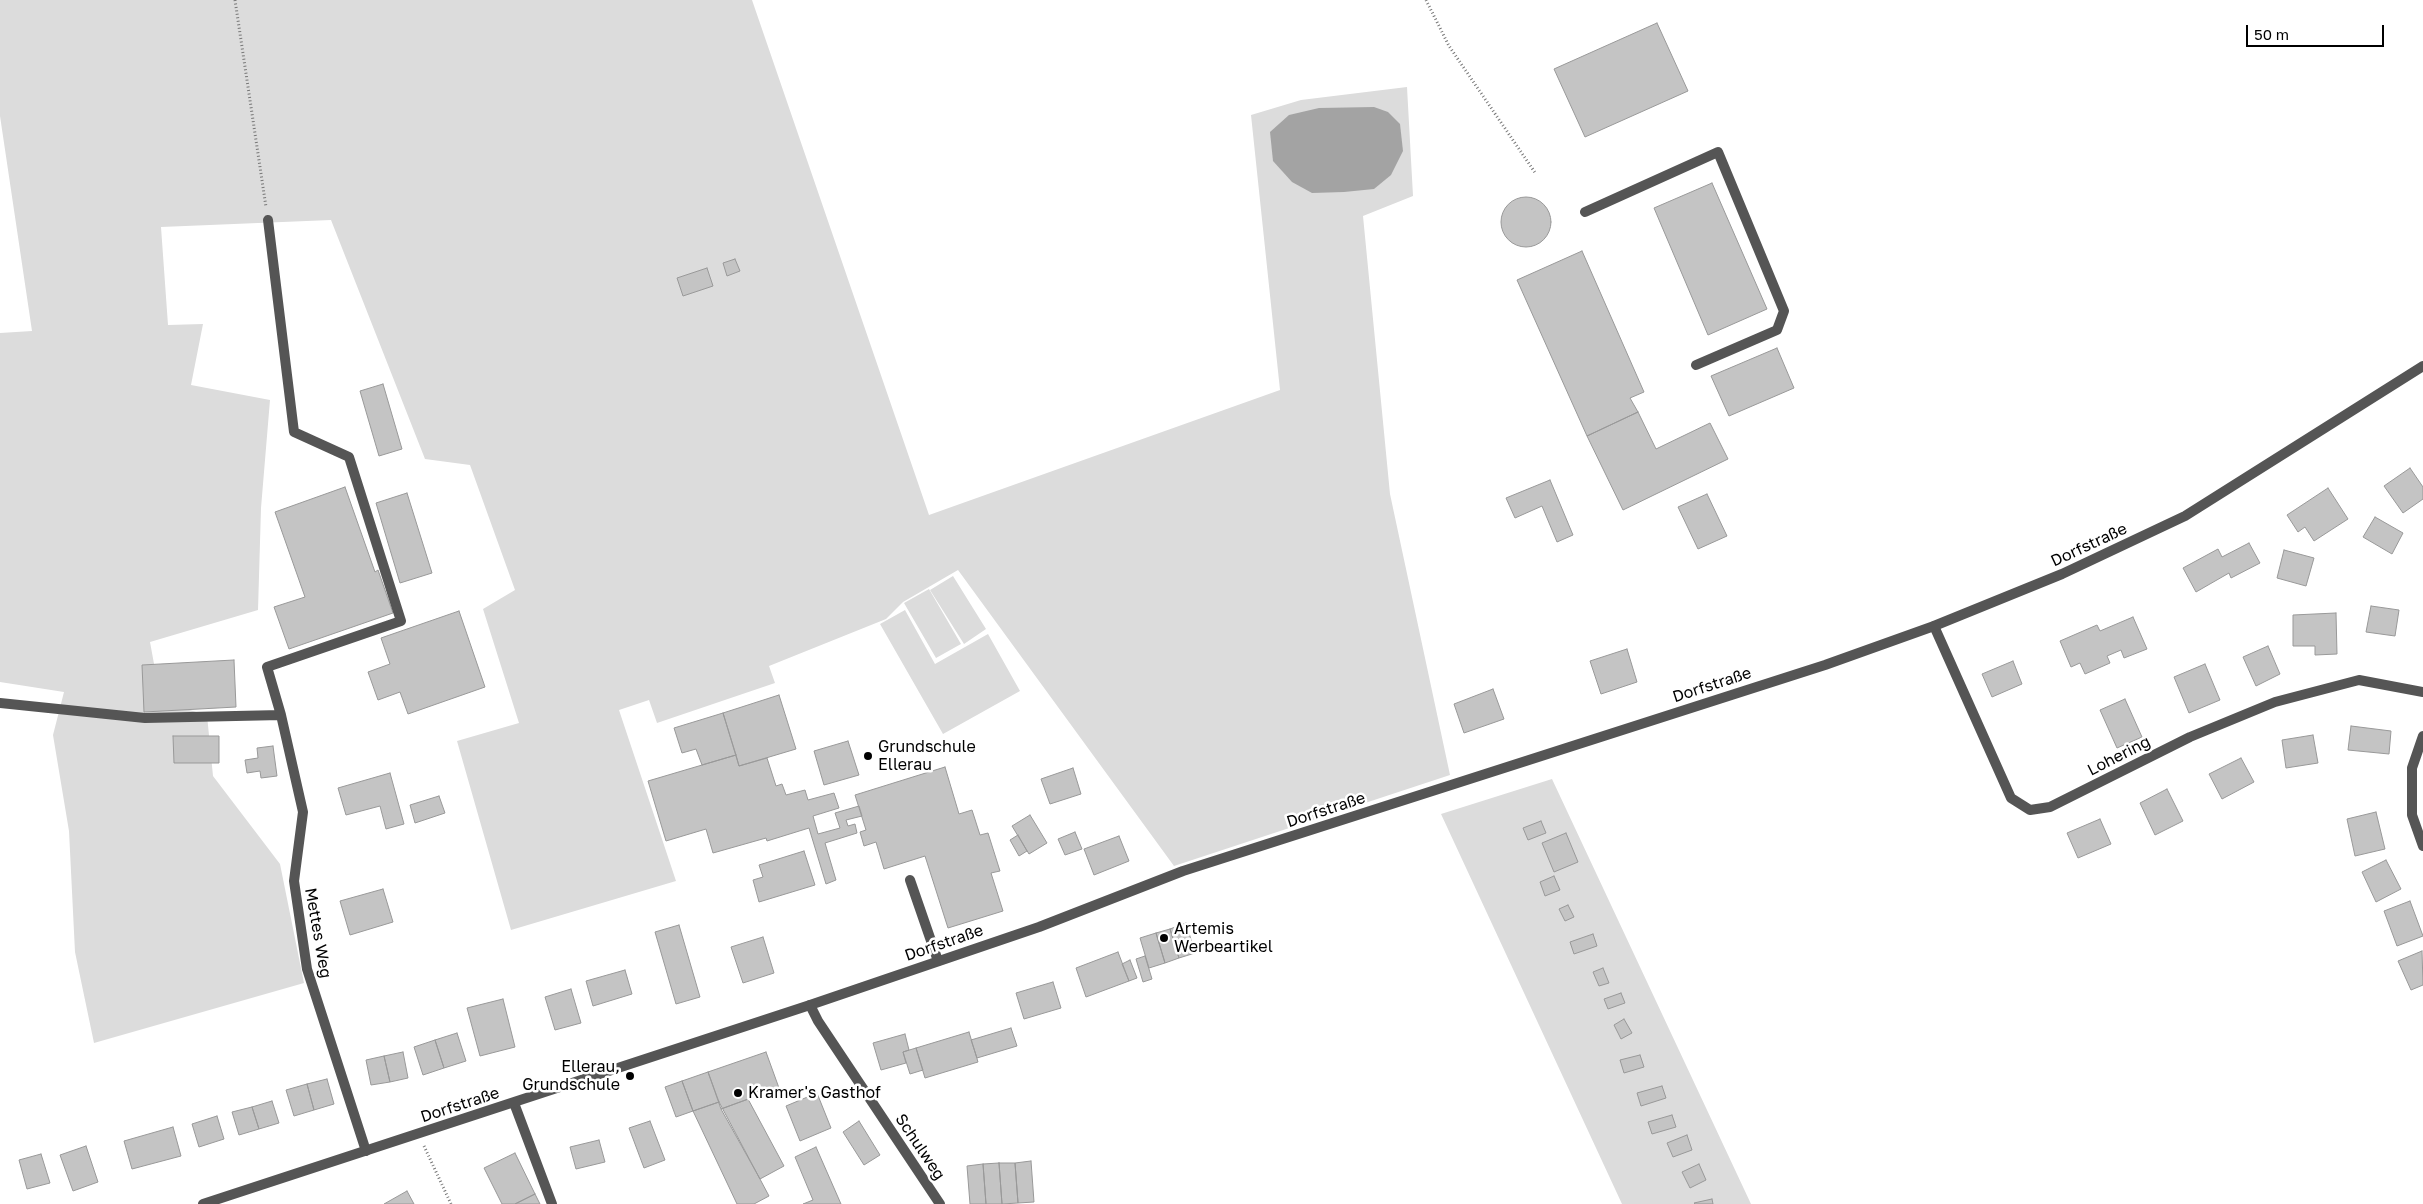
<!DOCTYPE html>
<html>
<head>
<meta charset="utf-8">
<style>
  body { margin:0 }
  #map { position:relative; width:2423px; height:1204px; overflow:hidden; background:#fff; font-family:"Golos Text",sans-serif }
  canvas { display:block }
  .scale { position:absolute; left:2246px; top:25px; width:138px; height:22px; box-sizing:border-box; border:2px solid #000; border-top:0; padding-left:6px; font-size:15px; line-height:18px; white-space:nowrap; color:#000; -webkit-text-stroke:4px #fff; paint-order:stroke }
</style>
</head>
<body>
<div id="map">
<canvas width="2423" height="1204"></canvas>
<div class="scale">50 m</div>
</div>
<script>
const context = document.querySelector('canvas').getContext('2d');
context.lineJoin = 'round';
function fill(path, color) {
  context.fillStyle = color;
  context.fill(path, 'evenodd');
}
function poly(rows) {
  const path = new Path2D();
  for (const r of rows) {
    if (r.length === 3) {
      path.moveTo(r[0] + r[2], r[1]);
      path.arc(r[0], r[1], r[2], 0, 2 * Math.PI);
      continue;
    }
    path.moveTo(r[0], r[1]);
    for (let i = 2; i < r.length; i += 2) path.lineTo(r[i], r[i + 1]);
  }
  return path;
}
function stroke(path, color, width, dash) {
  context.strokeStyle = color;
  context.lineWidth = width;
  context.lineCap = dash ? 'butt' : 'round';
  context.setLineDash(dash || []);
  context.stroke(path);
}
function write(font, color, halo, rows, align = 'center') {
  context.font = font + ' "Golos Text",sans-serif';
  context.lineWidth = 5;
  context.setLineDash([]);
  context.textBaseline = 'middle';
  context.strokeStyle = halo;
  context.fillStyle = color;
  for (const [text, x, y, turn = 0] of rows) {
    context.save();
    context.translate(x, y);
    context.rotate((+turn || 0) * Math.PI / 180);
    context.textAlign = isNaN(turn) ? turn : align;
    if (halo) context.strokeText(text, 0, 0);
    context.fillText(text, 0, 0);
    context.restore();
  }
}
fill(poly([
  [0,0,752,0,929,515,1280,390,1251,115,1301,100,1407,87,1413,196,1363,216,1390,494,1450,775,1174,866,958,570,903,602,886,619,769,666,775,683,657,723,649,700,619,710,676,881,511,930,457,741,519,723,483,609,515,590,470,465,425,459,331,220,161,227,168,325,203,324,191,385,270,400,261,508,258,610,150,642,161,702,207,715,213,776,280,864,304,983,94,1043,75,952,69,831,53,735,64,692,0,682,0,333,32,331,0,116],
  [953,576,986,629,964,644,930,590],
  [929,589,961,644,936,658,904,603],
  [905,610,935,664,988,634,1020,691,943,734,880,624],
  [1552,779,1751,1204,1622,1204,1441,814]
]), '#dcdcdc');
fill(poly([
  [1374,107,1388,112,1400,124,1403,151,1391,175,1374,189,1344,192,1312,193,1292,182,1273,161,1270,132,1289,115,1319,108]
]), '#a3a3a3');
const building = poly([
  [1657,23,1688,91,1585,137,1554,69,1657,23],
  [1712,183,1767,309,1708,335,1654,208,1712,183],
  [1526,222,25],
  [1582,251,1644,392,1630,398,1638,412,1587,436,1517,280,1582,251],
  [735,259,740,271,727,276,723,263,735,259],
  [707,268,713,286,683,296,677,278,707,268],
  [1777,348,1794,388,1729,416,1711,376,1777,348],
  [383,384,402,449,379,456,360,391,383,384],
  [1638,412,1656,449,1710,423,1728,459,1623,510,1587,436,1638,412],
  [2410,468,2423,487,2423,499,2403,513,2384,486,2410,468],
  [1550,480,1573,535,1557,542,1542,506,1515,518,1506,498,1550,480],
  [345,487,375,572,378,570,393,613,289,649,274,607,305,597,275,512,345,487],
  [2328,488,2348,519,2314,541,2305,527,2298,532,2287,515,2328,488],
  [407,493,432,573,400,583,376,503,407,493],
  [1707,494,1727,536,1698,549,1678,507,1707,494],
  [2375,517,2403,533,2392,554,2363,537,2375,517],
  [2249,543,2260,563,2231,578,2229,573,2196,592,2183,568,2218,549,2222,557,2249,543],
  [2284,550,2314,558,2306,586,2277,578,2284,550],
  [2371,606,2399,610,2395,636,2366,632,2371,606],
  [459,611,485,687,408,714,400,692,378,700,368,672,390,664,381,638,459,611],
  [2336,613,2337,654,2315,655,2315,646,2293,646,2293,615,2336,613],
  [2133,617,2147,649,2124,658,2121,650,2107,656,2110,663,2085,674,2080,663,2071,667,2060,641,2097,625,2100,631,2133,617],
  [2268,646,2280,674,2256,686,2243,657,2268,646],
  [1627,649,1637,682,1601,694,1590,661,1627,649],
  [234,660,236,707,144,712,142,665,234,660],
  [2013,661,2022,684,1992,697,1982,674,2013,661],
  [2205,664,2220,700,2189,713,2174,677,2205,664],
  [1493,689,1504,719,1464,733,1454,704,1493,689],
  [779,695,796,749,739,766,723,713,779,695],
  [2125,699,2142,737,2117,748,2100,710,2125,699],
  [723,713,736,755,702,765,696,749,682,753,674,728,723,713],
  [2351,726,2391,731,2389,754,2348,750,2351,726],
  [2313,735,2318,763,2286,768,2282,740,2313,735],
  [173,736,219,736,219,763,174,763,173,736],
  [848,741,859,775,824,785,814,751,848,741],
  [273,746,277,776,261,778,260,771,247,773,245,760,258,758,257,748,273,746],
  [736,755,739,766,767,758,776,786,782,784,786,795,805,790,808,800,834,793,839,808,813,816,818,834,840,828,835,813,859,806,862,816,846,820,848,826,855,824,857,833,825,843,836,880,826,884,809,828,767,841,766,838,713,853,706,829,666,841,648,781,736,755],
  [2241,758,2254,782,2222,799,2209,774,2241,758],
  [945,767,959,814,972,810,980,835,988,833,1000,871,991,873,1003,911,948,928,925,856,884,869,876,842,864,846,860,832,866,830,855,795,945,767],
  [1073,768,1081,794,1050,804,1041,779,1073,768],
  [390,773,404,824,386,829,380,806,346,815,338,788,390,773],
  [2167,789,2183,821,2155,835,2140,803,2167,789],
  [439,796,445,813,415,823,410,805,439,796],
  [2376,812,2385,849,2355,856,2347,819,2376,812],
  [1030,815,1047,843,1029,854,1012,826,1030,815],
  [2100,819,2111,844,2078,858,2067,833,2100,819],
  [1541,821,1546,833,1528,840,1523,828,1541,821],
  [1075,832,1082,849,1065,855,1058,839,1075,832],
  [1566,833,1578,862,1554,872,1542,843,1566,833],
  [1018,835,1027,851,1019,856,1010,840,1018,835],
  [1119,836,1129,861,1094,875,1084,849,1119,836],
  [804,851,815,885,759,902,753,880,763,877,759,865,804,851],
  [2386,860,2401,889,2376,902,2362,872,2386,860],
  [1554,876,1560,890,1545,896,1540,882,1554,876],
  [383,889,393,922,350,935,340,901,383,889],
  [2410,901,2423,936,2397,946,2384,911,2410,901],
  [1568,905,1574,917,1565,921,1559,909,1568,905],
  [1186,923,1195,953,1179,958,1170,929,1186,923],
  [679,925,700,997,676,1004,655,932,679,925],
  [1170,929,1179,958,1165,963,1156,933,1170,929],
  [1156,933,1165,963,1149,968,1140,938,1156,933],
  [1593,934,1597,946,1574,954,1570,942,1593,934],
  [763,937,774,973,743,983,731,947,763,937],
  [2422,951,2423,985,2411,990,2398,961,2422,951],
  [1118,952,1129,981,1086,997,1076,968,1118,952],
  [1145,956,1152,979,1143,982,1136,959,1145,956],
  [1130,960,1137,978,1129,981,1122,964,1130,960],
  [1603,968,1609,983,1599,986,1593,972,1603,968],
  [625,970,632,994,593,1006,586,981,625,970],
  [1053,982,1061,1008,1024,1019,1016,993,1053,982],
  [571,989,581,1023,555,1030,545,997,571,989],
  [1621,993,1625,1003,1608,1009,1604,999,1621,993],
  [503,999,515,1047,480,1056,467,1008,503,999],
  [1624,1019,1632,1033,1621,1039,1614,1025,1624,1019],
  [1011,1028,1017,1046,977,1058,971,1040,1011,1028],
  [969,1032,978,1062,925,1078,916,1048,969,1032],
  [457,1033,466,1061,444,1068,435,1040,457,1033],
  [905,1034,909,1050,903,1052,906,1063,881,1070,873,1043,905,1034],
  [435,1040,444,1068,423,1075,414,1047,435,1040],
  [916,1048,923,1070,910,1074,903,1052,916,1048],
  [403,1052,408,1078,390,1082,384,1056,403,1052],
  [766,1052,779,1088,721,1109,708,1072,766,1052],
  [1640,1055,1644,1067,1624,1073,1620,1060,1640,1055],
  [384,1056,390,1082,371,1085,366,1060,384,1056],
  [708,1072,719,1102,693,1111,682,1081,708,1072],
  [327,1079,334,1104,314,1110,307,1084,327,1079],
  [682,1081,693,1111,676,1117,665,1087,682,1081],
  [307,1084,314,1110,294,1116,286,1090,307,1084],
  [1662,1086,1666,1098,1641,1106,1637,1093,1662,1086],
  [817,1093,831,1128,800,1141,786,1106,817,1093],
  [748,1099,784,1166,760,1179,721,1109,748,1099],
  [272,1101,279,1123,259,1129,252,1107,272,1101],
  [719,1102,769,1196,754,1204,737,1204,693,1111,719,1102],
  [252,1107,259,1129,239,1135,232,1112,252,1107],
  [1672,1115,1676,1127,1652,1134,1648,1122,1672,1115],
  [217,1116,224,1139,199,1147,192,1124,217,1116],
  [650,1121,665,1160,644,1168,629,1128,650,1121],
  [859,1121,880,1155,864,1165,843,1132,859,1121],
  [173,1127,181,1156,132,1169,124,1141,173,1127],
  [1687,1135,1692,1150,1673,1157,1667,1143,1687,1135],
  [599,1140,605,1162,576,1169,570,1147,599,1140],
  [86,1146,98,1182,73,1191,60,1155,86,1146],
  [816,1147,841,1204,803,1204,813,1200,795,1157,816,1147],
  [515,1153,535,1194,515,1204,502,1204,484,1168,515,1153],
  [41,1154,50,1183,27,1189,19,1160,41,1154],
  [1031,1161,1034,1202,1018,1203,1015,1163,1031,1161],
  [999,1163,1002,1204,986,1204,983,1164,999,1163],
  [999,1163,1015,1163,1018,1203,1002,1204,999,1163],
  [983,1164,986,1204,970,1204,967,1166,983,1164],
  [1699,1164,1706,1180,1690,1188,1682,1172,1699,1164],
  [407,1191,414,1204,384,1204,407,1191],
  [535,1194,540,1204,515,1204,535,1194],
  [1712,1199,1713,1204,1695,1204,1694,1203,1712,1199]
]);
fill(building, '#c4c4c4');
stroke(building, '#999', 1);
stroke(poly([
  [235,0,266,207],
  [1426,0,1449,46,1536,174],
  [424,1146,451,1204]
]), '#777', 3, [1, 2.5]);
stroke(poly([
  [1585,212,1718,152,1784,311,1777,330,1696,365],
  [268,220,294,432,349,457,401,621,267,667,281,715,303,812,294,881,307,969,366,1151],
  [0,703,145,718,281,715],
  [910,880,938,961],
  [514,1103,552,1204]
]), '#555', 10);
stroke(poly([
  [1934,626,2011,798,2030,810,2050,807,2190,737,2275,702,2359,680,2423,692],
  [2423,736,2412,768,2412,815,2423,846],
  [810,1005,818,1021,940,1204]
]), '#555', 10);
stroke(poly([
  [203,1204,810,1005,1039,927,1183,871,1825,665,1934,626,2062,574,2185,516,2423,366]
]), '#555', 10);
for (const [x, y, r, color] of [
  [868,756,5,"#000"],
  [1164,938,5,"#000"],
  [630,1076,5,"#000"],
  [738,1093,5,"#000"]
]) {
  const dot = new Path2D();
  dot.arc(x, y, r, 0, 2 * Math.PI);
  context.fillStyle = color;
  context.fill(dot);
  stroke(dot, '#fff', 2);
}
write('16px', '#000', '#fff', [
  ["Dorfstraße",2089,545,-25],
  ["Dorfstraße",1712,685,-18],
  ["Lohering",2119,756,-27],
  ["Dorfstraße",1326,810,-18],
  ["Mettes Weg",318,933,80],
  ["Dorfstraße",944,943,-19],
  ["Dorfstraße",460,1105,-18],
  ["Schulweg",920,1147,56]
]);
write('16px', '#000', '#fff', [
  ["Grundschule",878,747],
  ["Ellerau",878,765],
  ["Artemis",1174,929],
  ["Werbeartikel",1174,947],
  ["Ellerau,",620,1067,"right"],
  ["Grundschule",620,1085,"right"],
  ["Kramer's Gasthof",748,1093]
], 'left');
</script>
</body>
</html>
